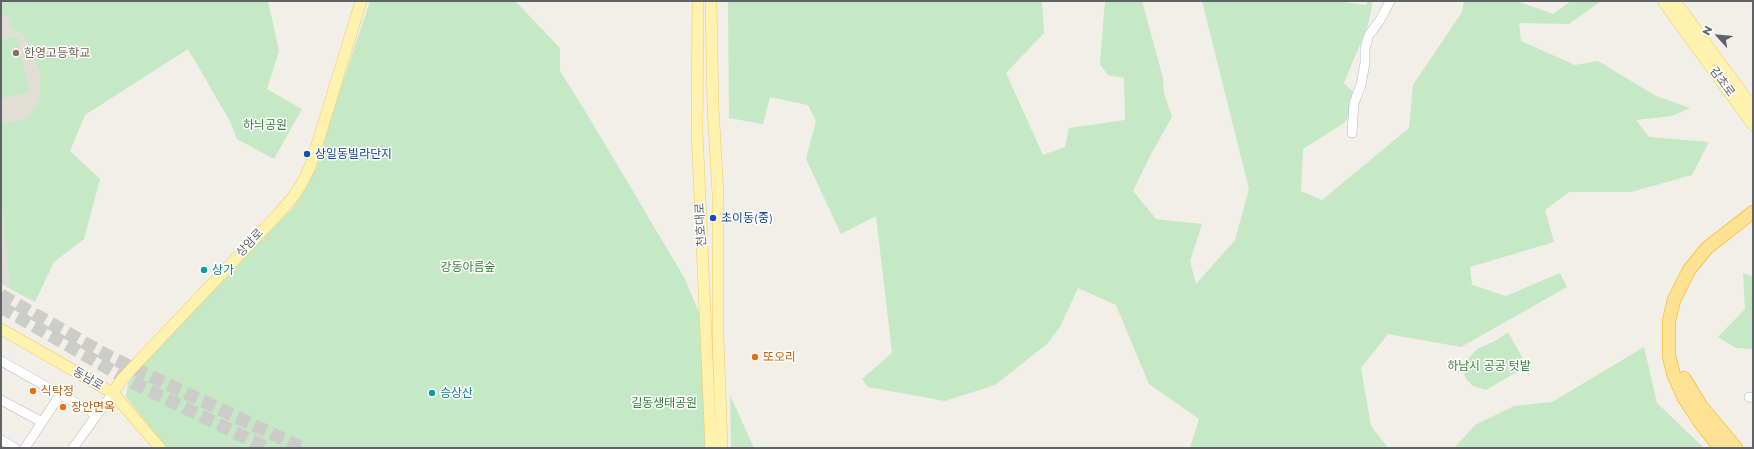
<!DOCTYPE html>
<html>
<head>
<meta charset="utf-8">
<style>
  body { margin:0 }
  #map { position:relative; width:1754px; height:449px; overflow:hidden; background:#f1efe8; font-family:Montserrat,sans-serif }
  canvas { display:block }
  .frame { position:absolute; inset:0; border:2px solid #5f6368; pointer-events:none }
  .north { position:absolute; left:1698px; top:16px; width:40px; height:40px; -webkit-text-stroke:3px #fff; paint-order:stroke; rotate:297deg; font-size:11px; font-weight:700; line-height:16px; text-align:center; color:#5f6368 }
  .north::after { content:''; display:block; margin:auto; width:14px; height:18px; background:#5f6368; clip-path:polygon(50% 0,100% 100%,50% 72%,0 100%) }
</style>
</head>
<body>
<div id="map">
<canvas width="1754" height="449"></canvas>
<div class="frame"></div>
<div class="north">N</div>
</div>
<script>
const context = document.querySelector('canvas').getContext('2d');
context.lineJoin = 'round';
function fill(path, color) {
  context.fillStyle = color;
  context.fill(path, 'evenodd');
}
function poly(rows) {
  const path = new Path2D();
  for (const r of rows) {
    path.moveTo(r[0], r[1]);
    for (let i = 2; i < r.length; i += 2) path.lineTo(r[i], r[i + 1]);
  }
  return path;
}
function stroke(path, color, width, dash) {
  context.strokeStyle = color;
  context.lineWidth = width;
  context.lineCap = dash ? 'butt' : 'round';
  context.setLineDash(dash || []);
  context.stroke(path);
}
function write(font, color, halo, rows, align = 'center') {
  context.font = font + ' Montserrat,"Noto Sans KR",sans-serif';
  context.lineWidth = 3;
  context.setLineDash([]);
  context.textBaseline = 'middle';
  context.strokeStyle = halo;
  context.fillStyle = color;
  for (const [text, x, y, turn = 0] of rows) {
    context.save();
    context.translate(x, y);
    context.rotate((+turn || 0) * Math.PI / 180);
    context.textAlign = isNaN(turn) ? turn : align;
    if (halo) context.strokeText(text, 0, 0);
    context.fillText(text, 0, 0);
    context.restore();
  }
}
fill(poly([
  [1,14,7,17,13,31,23,34,40,72,39,101,27,119,1,124],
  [1,195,10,289,1,284]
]), '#e1ded6');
fill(poly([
  [1,1,268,1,279,51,267,89,302,109,274,159,237,139,231,123,188,49,85,115,70,151,100,179,84,239,54,262,35,302,10,289,1,195,1,124,27,119,39,101,40,72,23,34,13,31,7,17,1,14],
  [370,1,515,1,560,48,560,71,587,114,685,279,709,337,711,448,167,448,126,397,128,383,143,362,189,312,294,207,302,194,310,179],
  [728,1,1042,1,1044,33,1006,73,1043,155,1065,147,1069,128,1125,120,1124,78,1108,75,1100,64,1105,1,1142,1,1163,78,1164,93,1172,117,1151,154,1133,191,1156,219,1202,224,1190,261,1196,284,1235,240,1249,189,1202,1,1337,1,1366,5,1368,1,1373,1,1368,25,1344,83,1361,100,1344,123,1303,149,1301,191,1322,200,1409,128,1413,85,1462,12,1464,1,1517,1,1553,14,1571,1,1601,1,1569,24,1519,23,1521,41,1575,65,1598,61,1656,96,1690,108,1672,116,1636,120,1649,137,1709,142,1692,175,1631,192,1569,192,1545,210,1554,242,1470,267,1472,285,1506,296,1560,273,1567,287,1461,347,1388,334,1361,368,1371,426,1388,448,1190,448,1199,419,1149,384,1116,305,1078,288,1060,327,1047,344,995,385,945,401,868,387,862,379,892,353,876,216,841,234,806,159,816,121,808,105,770,97,763,124,729,118],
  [17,37,29,92,1,98,1,40],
  [1743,273,1753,277,1753,349,1736,348,1718,337,1745,309],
  [1508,332,1527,366,1486,390,1473,386,1466,379,1464,372,1468,359,1477,349,1497,340],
  [1644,347,1657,403,1704,448,1454,448,1475,425,1514,406,1552,402],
  [730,395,754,448,731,448]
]), '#c5e8c5');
stroke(poly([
  [1,295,108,356,302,448],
  [1,307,134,383,267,448]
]), '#ccccc8', 13, [13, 6]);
const minor = poly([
  [1352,133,1354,103,1361,85,1365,63,1365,48,1369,35,1380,20,1390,1],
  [1,361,97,415],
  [1749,397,1753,398],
  [1,400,42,422],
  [1,440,15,448],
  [25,448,60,395],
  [73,448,113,393]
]);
const major = poly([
  [698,1,697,131,711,448],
  [711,1,713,107,718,194,718,337,722,448],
  [1663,1,1753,125],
  [1675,1,1753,108],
  [1,329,113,393,160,448],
  [113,393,122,379,281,211,293,197,302,183,310,167,321,132,361,1]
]);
const highway = poly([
  [1684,378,1701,406,1736,448],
  [1720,448,1701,424,1684,398,1674,376,1669,356,1669,321,1674,300,1689,270,1707,248,1753,212]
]);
stroke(minor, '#b5b8bc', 10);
stroke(major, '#f2c960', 12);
stroke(highway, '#f9ab00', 14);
stroke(minor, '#fff', 9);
stroke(major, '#fff2af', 11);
stroke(highway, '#fde293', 13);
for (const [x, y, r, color] of [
  [16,53,4,"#8d6e63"],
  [307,154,4,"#1a4fb4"],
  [713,218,4,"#1a4fb4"],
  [204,270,4,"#0f9aa8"],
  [755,357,4,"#e8710a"],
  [33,391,4,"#e8710a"],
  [432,393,4,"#0f9aa8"],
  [63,407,4,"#e8710a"]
]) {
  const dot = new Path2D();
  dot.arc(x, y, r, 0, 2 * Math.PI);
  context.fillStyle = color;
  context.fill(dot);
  stroke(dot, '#fff', 1.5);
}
write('12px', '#785e54', '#fff', [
  ["한영고등학교",24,53]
], 'left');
write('12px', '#5f6368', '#fff', [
  ["감초로",1722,82,54],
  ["천호대로",701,225,-93],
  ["상암로",250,243,-47],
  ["동남로",88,379,30]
]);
write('12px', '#348238', '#fff', [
  ["하늬공원",265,125],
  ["강동아름숲",468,267],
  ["하남시 공공 텃밭",1489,366],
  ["길동생태공원",664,403]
]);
write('12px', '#164399', '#fff', [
  ["상일동빌라단지",315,154],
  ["초이동(중)",721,218]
], 'left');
write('12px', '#0d838f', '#fff', [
  ["상가",212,270],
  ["승상산",440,393]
], 'left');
write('12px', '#c56008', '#fff', [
  ["또오리",763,357],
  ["식탁정",41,391],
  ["장안면옥",71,407]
], 'left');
</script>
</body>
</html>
